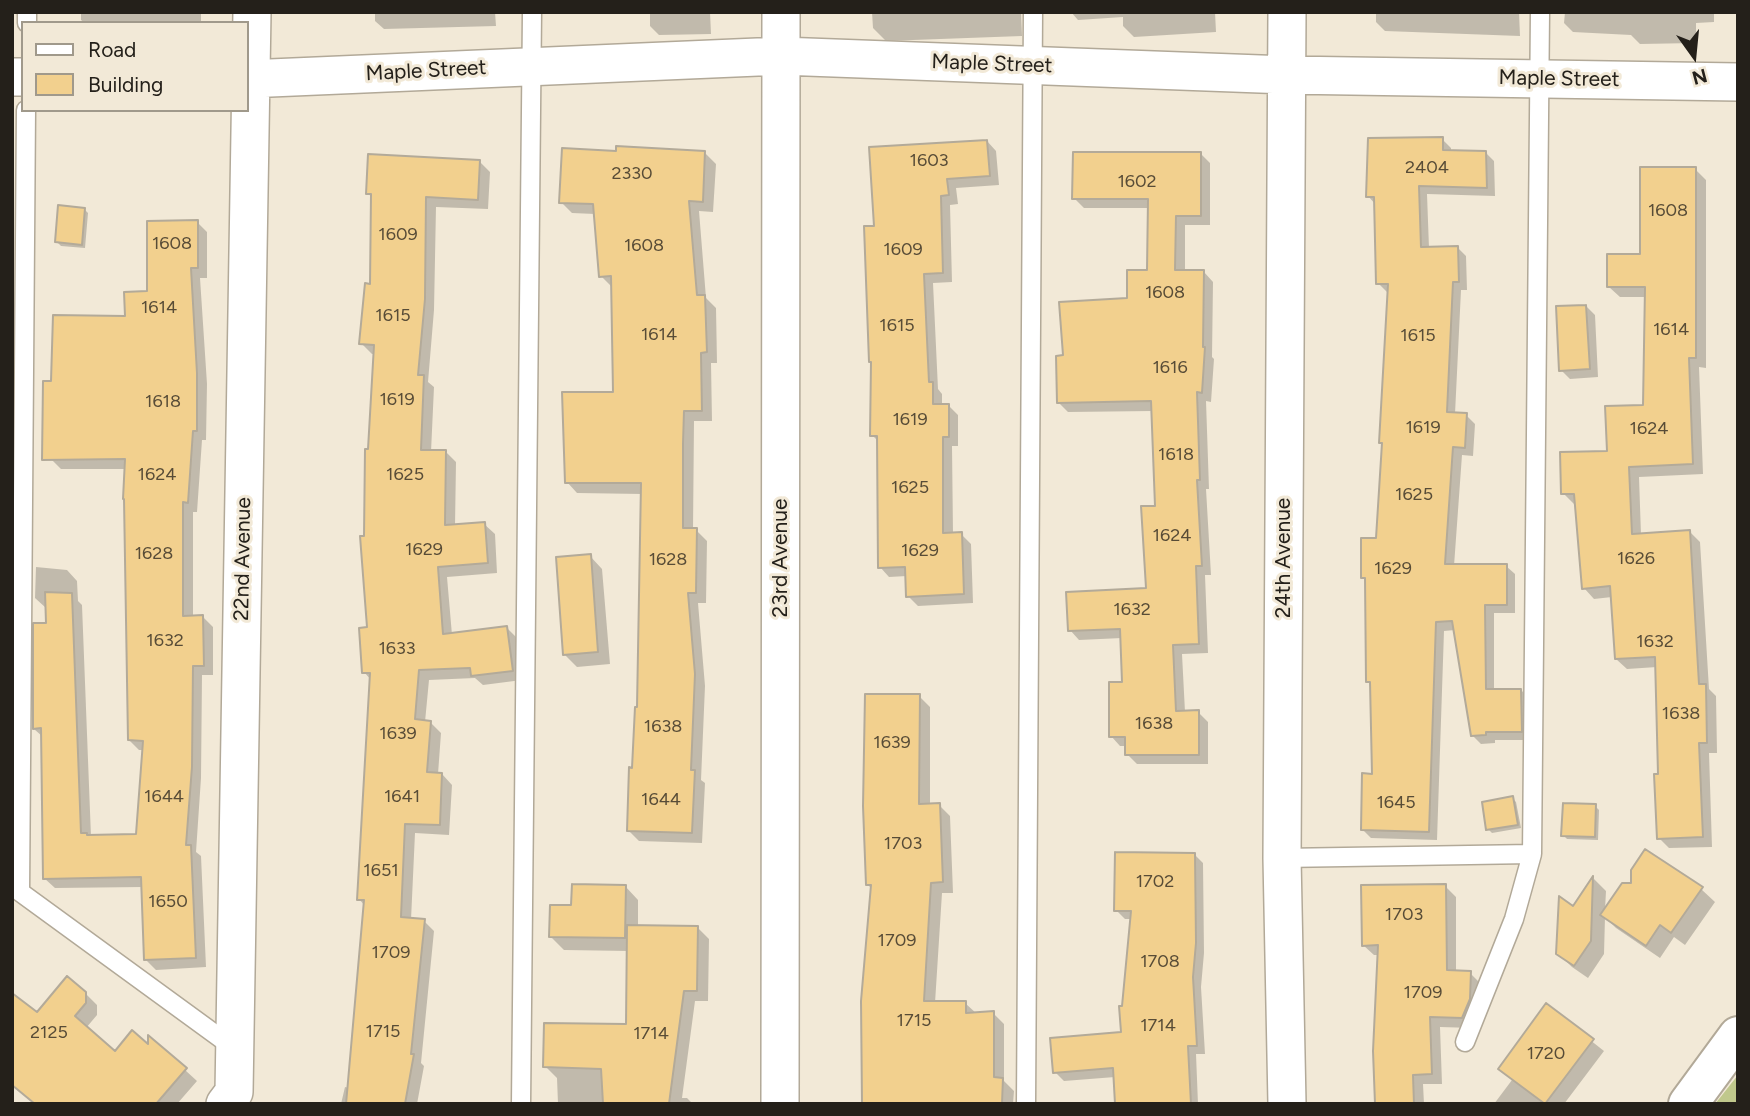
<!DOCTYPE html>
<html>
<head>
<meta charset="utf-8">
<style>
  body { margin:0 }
  #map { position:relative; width:1750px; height:1116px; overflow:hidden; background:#f2e9d7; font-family:Figtree,sans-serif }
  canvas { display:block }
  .frame { position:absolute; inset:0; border:14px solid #24201a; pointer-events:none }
  .legend { position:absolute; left:21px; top:21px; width:228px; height:91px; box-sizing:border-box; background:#f2e9d7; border:2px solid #a0998b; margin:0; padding:9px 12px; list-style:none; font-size:21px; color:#24201a }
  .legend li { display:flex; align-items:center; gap:14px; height:35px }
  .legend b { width:35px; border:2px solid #a0998b }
  .north { position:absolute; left:1659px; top:21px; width:70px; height:70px; -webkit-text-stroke:5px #f2e9d7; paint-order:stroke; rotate:165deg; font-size:19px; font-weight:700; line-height:28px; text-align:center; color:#24201a }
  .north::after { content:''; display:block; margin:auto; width:24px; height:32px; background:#24201a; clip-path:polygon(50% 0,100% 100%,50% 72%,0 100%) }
</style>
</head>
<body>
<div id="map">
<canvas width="1750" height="1116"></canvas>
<div class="frame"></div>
<ul class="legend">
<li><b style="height:9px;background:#fff"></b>Road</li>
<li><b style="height:19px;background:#f2d08e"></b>Building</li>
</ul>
<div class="north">N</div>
</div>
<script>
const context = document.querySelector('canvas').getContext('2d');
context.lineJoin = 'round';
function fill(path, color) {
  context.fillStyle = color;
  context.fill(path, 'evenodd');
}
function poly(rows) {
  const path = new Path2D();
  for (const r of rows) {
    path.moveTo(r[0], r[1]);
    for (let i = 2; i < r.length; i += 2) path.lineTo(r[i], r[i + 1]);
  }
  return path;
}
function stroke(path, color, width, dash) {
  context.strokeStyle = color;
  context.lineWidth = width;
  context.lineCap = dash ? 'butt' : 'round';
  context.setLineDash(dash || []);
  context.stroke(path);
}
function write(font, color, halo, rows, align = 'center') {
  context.font = font + ' Figtree,sans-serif';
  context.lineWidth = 6;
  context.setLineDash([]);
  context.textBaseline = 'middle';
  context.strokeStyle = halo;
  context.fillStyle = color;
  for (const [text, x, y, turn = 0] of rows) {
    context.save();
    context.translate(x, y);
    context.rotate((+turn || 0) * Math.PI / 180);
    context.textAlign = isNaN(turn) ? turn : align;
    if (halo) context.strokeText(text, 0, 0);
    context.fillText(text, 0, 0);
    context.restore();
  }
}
fill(poly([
  [1738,1075,1738,1104,1715,1104]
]), '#c0c88c');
fill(poly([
  [81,12,201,12,201,23,85,23,81,20],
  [375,12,495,12,496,26,384,29,375,21],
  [650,12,710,12,711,34,659,35,650,26],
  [872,12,1021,12,1022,36,886,41,873,28],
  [1071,12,1215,12,1216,32,1134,37,1123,26,1123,17,1078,20],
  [1376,12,1519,12,1520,36,1385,31,1376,22],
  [1565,12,1714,12,1714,22,1696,23,1696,43,1640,44,1631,35,1573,32,1564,23],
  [1442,139,1451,148,1451,152,1485,152,1494,161,1495,196,1427,194,1429,248,1457,247,1466,256,1467,290,1461,290,1455,414,1466,415,1475,424,1473,456,1462,455,1454,566,1506,566,1515,574,1515,613,1494,613,1494,691,1521,690,1530,699,1530,740,1495,740,1495,743,1481,744,1472,735,1455,630,1444,631,1437,840,1371,838,1362,829,1374,776,1372,686,1368,682,1367,581,1363,577,1377,539,1384,445,1381,442,1389,292,1387,292,1378,283,1376,205,1368,196],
  [987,141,996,151,999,185,956,188,958,204,950,205,952,282,933,283,938,389,942,394,942,406,948,405,958,415,958,446,952,446,953,534,961,534,971,544,973,603,918,606,908,596,907,576,889,577,880,567,879,442,872,435,876,228],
  [705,153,716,164,713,212,699,211,706,298,716,308,717,363,711,363,712,421,694,421,693,530,696,530,707,541,706,603,698,603,705,686,701,780,705,783,702,843,639,841,628,830,638,708,642,494,577,493,567,482,615,394,612,287,601,276,595,214,572,213,561,202],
  [1200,153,1210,163,1210,225,1185,225,1185,272,1204,272,1213,282,1212,357,1214,359,1211,402,1206,401,1209,489,1206,489,1211,575,1205,575,1208,653,1182,654,1185,712,1198,712,1208,722,1208,764,1137,764,1127,754,1127,746,1120,746,1111,736,1124,684,1122,638,1079,640,1070,630,1148,590,1157,507,1153,411,1068,412,1058,402,1065,357,1128,299,1149,271,1150,208,1084,208,1074,198],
  [480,162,490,172,488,209,436,207,434,310,428,382,434,387,431,452,446,452,456,462,455,526,484,524,495,534,497,573,447,577,452,635,507,628,517,638,522,680,483,685,475,678,429,680,425,722,431,723,441,733,438,774,442,774,452,785,449,835,415,833,411,920,424,921,434,931,421,1063,424,1066,417,1104,341,1104,345,1087,349,1088,365,906,359,899,372,681,364,672,369,629,366,537,375,354,372,354,361,343,371,286,372,198,368,193],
  [1695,169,1706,180,1706,368,1699,367,1703,474,1639,477,1641,535,1689,531,1700,542,1709,689,1716,696,1717,753,1709,753,1712,847,1669,848,1659,838,1660,775,1657,667,1627,669,1616,659,1612,597,1594,599,1584,588,1577,504,1574,504,1563,493,1609,453,1645,407,1647,297,1620,297,1609,287,1642,256],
  [84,209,88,213,85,248,61,246,57,242],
  [197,222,207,232,207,278,200,278,207,384,206,440,202,440,197,512,193,512,193,617,203,617,213,627,213,675,202,675,201,778,196,852,201,856,206,967,156,970,146,960,143,887,55,888,44,878,43,737,34,729,50,665,46,608,35,598,36,567,67,570,77,581,78,601,82,605,91,837,138,836,144,750,139,750,129,740,126,469,61,469,51,459,126,318,149,293],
  [1586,306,1595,315,1598,377,1570,379,1561,370],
  [12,326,14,328,16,359,12,359],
  [12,407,16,410,17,500,12,500],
  [590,556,602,569,610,664,577,667,565,655],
  [12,567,14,569,14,600,12,599],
  [12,672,22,682,21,744,12,745],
  [919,696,930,707,930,805,939,805,950,816,953,893,942,893,935,1003,965,1003,977,1014,993,1013,1004,1024,1004,1081,1014,1091,1013,1104,864,1104,872,889,868,885],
  [1512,798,1516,802,1521,828,1492,833,1488,829],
  [1595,806,1599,810,1598,840,1567,839,1563,835],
  [1194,854,1203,863,1204,953,1201,987,1205,1054,1196,1054,1198,1104,1116,1104,1115,1077,1064,1081,1055,1072,1122,1034,1132,919,1125,919,1116,910],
  [1594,879,1606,891,1605,910,1633,884,1701,889,1715,902,1685,945,1674,937,1660,958,1616,928,1605,917,1604,954,1588,978,1572,967,1558,953,1573,909],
  [625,886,638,900,638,927,698,928,709,939,708,1001,695,1001,682,1098,687,1098,693,1104,558,1104,557,1078,545,1066,628,1026,629,951,564,950,551,937,573,906],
  [1445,886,1456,897,1456,973,1470,973,1481,984,1473,1028,1440,1027,1442,1084,1423,1084,1424,1104,1376,1104,1380,955,1374,955,1363,945],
  [85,993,97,1005,97,1015,86,1028,115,1053,150,1047,185,1070,197,1081,177,1104,35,1104,38,1014],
  [1547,1006,1604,1051,1564,1104,1494,1104,1512,1080,1500,1068]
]), '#0003');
const building = poly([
  [1443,137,1443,150,1486,151,1487,188,1419,186,1421,247,1458,246,1459,282,1453,282,1447,412,1467,413,1465,448,1453,447,1445,564,1507,564,1507,605,1485,605,1486,689,1521,689,1522,732,1486,732,1486,735,1471,736,1452,621,1436,622,1429,832,1361,830,1362,773,1372,774,1370,682,1366,682,1365,578,1361,578,1361,538,1376,538,1382,443,1379,443,1388,284,1376,284,1374,197,1366,197,1368,138,1443,137],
  [987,140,990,176,947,179,949,195,941,196,943,273,924,274,929,382,933,382,933,404,949,404,949,437,943,437,943,533,962,532,964,594,906,597,905,567,878,568,877,436,870,436,871,362,869,362,864,226,874,226,869,147,987,140],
  [616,146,705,151,703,202,689,201,697,295,705,295,707,352,701,353,702,411,684,411,683,444,683,528,697,528,696,593,688,593,695,674,691,770,695,770,692,833,627,831,629,767,632,768,635,707,637,707,641,483,565,483,562,392,613,392,611,276,599,277,593,204,559,203,562,148,616,151,616,146],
  [1073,152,1201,152,1201,216,1176,216,1175,270,1204,270,1203,347,1205,347,1202,393,1197,392,1200,480,1197,480,1202,566,1196,566,1199,644,1173,645,1176,711,1199,710,1199,755,1125,755,1125,737,1109,737,1109,682,1122,682,1120,629,1068,631,1066,592,1146,588,1141,506,1155,506,1151,401,1057,403,1056,356,1063,355,1059,302,1127,298,1127,270,1147,270,1148,199,1072,199,1073,152],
  [368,154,480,160,478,200,426,197,425,299,418,375,424,375,421,450,446,450,445,525,485,522,488,563,438,567,443,634,507,626,513,671,471,676,470,668,419,670,415,719,431,721,427,772,442,773,440,825,405,824,401,917,425,919,411,1054,414,1054,405,1104,346,1104,364,900,357,900,370,673,362,673,359,628,367,627,360,536,364,536,365,449,368,449,374,345,359,344,365,283,370,284,371,194,366,194,368,154],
  [1640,167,1696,167,1696,358,1689,358,1693,464,1629,467,1632,534,1690,530,1699,684,1706,684,1707,743,1699,743,1703,837,1657,839,1654,774,1658,774,1655,657,1615,659,1610,586,1582,589,1574,494,1561,494,1560,452,1607,451,1605,406,1643,405,1645,287,1607,287,1607,254,1640,254,1640,167],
  [58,205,85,208,82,245,55,242,58,205],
  [198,220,198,268,191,268,197,373,197,431,193,431,188,503,183,502,183,616,203,615,204,666,193,666,192,767,186,845,191,845,196,958,144,960,141,877,43,879,41,728,33,729,33,623,46,623,45,592,72,593,81,833,87,833,87,835,136,834,143,741,128,740,124,499,123,499,125,459,42,460,43,381,51,381,53,315,125,316,124,292,147,291,147,221,198,220],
  [1586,305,1590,369,1559,371,1556,306,1586,305],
  [591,554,598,652,563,655,556,557,591,554],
  [865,694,920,694,919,804,940,803,943,882,931,883,924,1001,966,1001,966,1013,994,1011,994,1077,1003,1078,1002,1104,862,1104,861,1001,871,885,866,885,863,806,865,694],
  [1513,796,1518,825,1486,830,1482,802,1513,796],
  [1563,803,1596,804,1595,837,1561,836,1563,803],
  [1645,849,1703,887,1671,933,1660,925,1646,946,1600,915,1622,883,1631,883,1631,870,1645,849],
  [1115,852,1195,853,1196,943,1193,977,1197,1046,1188,1046,1191,1104,1115,1104,1113,1068,1053,1073,1050,1038,1121,1032,1119,1006,1122,1006,1131,911,1114,911,1115,852],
  [1593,876,1591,941,1574,966,1556,954,1559,896,1573,906,1593,876],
  [572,884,626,885,625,938,549,937,550,905,571,905,572,884],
  [1446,884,1447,970,1471,971,1470,999,1462,1018,1430,1017,1432,1074,1413,1075,1414,1104,1375,1104,1373,1051,1378,945,1362,946,1361,885,1446,884],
  [627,925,698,926,697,991,684,991,669,1104,603,1104,601,1069,543,1067,544,1023,626,1024,627,925],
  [67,976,86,992,86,1003,75,1016,115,1051,132,1030,148,1044,148,1035,187,1068,156,1104,35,1104,12,1085,12,993,37,1012,67,976],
  [1546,1003,1594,1039,1545,1104,1498,1069,1546,1003]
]);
fill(building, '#f2d08e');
stroke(building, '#b3aa99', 2);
const service = poly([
  [27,23,27,12],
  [26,110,20,892,234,1048],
  [1282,858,1532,854,1540,12],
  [1465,1042,1514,919,1532,854],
  [521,1104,532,12],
  [1026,1104,1033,12]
]);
const minor = poly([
  [12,77,23,77],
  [247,79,781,56,1287,75,1738,82],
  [225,1104,234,1092,252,12],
  [780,1104,781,12],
  [1287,1104,1282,858,1287,12]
]);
const tertiary = poly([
  [1688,1104,1738,1036]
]);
stroke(service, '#b2a998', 21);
stroke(minor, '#b2a998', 40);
stroke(tertiary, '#b2a998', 42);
stroke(service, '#fff', 18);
stroke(minor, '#fff', 37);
stroke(tertiary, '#fff', 38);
write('18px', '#584c37', null, [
  ["1603",929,161],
  ["2404",1427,168],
  ["2330",632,174],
  ["1602",1137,182],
  ["1608",1668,211],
  ["1609",398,235],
  ["1608",172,244],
  ["1608",644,246],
  ["1609",903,250],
  ["1608",1165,293],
  ["1614",159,308],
  ["1615",393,316],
  ["1615",897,326],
  ["1614",1671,330],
  ["1614",659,335],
  ["1615",1418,336],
  ["1616",1170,368],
  ["1619",397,400],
  ["1618",163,402],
  ["1619",910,420],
  ["1619",1423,428],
  ["1624",1649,429],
  ["1618",1176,455],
  ["1624",157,475],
  ["1625",405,475],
  ["1625",910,488],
  ["1625",1414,495],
  ["1624",1172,536],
  ["1629",424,550],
  ["1629",920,551],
  ["1628",154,554],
  ["1626",1636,559],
  ["1628",668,560],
  ["1629",1393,569],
  ["1632",1132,610],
  ["1632",165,641],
  ["1632",1655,642],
  ["1633",397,649],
  ["1638",1681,714],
  ["1638",1154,724],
  ["1638",663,727],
  ["1639",398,734],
  ["1639",892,743],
  ["1644",164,797],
  ["1641",402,797],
  ["1644",661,800],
  ["1645",1396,803],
  ["1703",903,844],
  ["1651",381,871],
  ["1702",1155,882],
  ["1650",168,902],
  ["1703",1404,915],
  ["1709",897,941],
  ["1709",391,953],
  ["1708",1160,962],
  ["1709",1423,993],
  ["1715",914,1021],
  ["1714",1158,1026],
  ["1715",383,1032],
  ["2125",49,1033],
  ["1714",651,1034],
  ["1720",1546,1054]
]);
write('21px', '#24201a', '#f2e9d7', [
  ["Maple Street",992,64,2],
  ["Maple Street",426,71,-3],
  ["Maple Street",1559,79,1],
  ["23rd Avenue",781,558,-90],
  ["24th Avenue",1284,558,-90],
  ["22nd Avenue",243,559,-89]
]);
</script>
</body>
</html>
